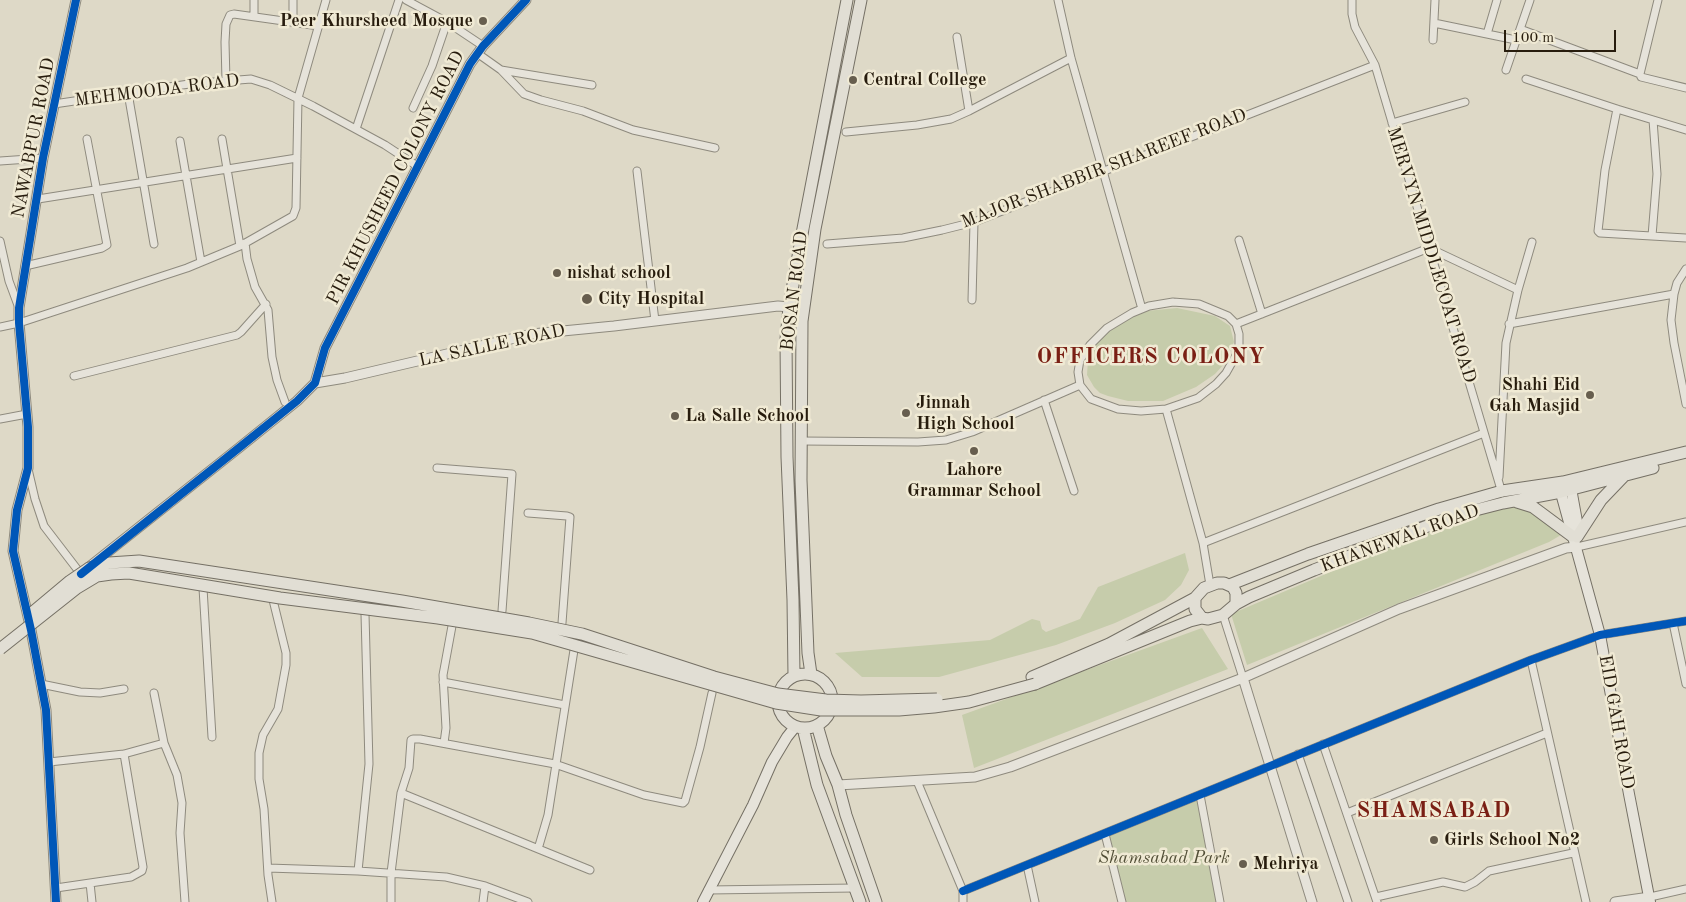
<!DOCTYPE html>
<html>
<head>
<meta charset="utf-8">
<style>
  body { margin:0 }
  #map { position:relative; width:1686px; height:902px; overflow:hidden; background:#ded9c7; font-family:"Old Standard TT",serif }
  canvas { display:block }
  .scale { position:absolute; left:1504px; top:30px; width:112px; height:22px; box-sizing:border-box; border:2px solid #271c0d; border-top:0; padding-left:6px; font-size:15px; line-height:18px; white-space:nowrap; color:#271c0d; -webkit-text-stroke:4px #f0ead4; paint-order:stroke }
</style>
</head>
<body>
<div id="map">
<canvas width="1686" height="902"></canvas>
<div class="scale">100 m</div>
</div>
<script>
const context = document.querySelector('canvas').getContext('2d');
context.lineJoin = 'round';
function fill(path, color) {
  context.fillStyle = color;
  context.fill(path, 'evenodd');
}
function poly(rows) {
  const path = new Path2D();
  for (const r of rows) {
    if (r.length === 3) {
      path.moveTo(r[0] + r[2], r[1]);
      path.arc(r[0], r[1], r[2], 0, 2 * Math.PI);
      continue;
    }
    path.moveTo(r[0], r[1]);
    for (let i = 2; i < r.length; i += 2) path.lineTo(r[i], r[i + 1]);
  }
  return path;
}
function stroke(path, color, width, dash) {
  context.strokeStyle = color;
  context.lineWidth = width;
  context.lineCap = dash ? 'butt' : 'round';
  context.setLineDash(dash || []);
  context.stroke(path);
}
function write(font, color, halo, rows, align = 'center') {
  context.font = font + ' "Old Standard TT",serif';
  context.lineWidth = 5;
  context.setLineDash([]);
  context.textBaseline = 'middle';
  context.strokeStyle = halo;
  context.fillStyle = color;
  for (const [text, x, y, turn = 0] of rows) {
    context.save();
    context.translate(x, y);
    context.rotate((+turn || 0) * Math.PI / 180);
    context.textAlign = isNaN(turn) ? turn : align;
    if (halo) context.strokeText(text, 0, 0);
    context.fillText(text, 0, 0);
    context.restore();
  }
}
fill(poly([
  [1177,308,1215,316,1230,326,1234,342,1224,364,1215,374,1196,387,1163,401,1128,401,1108,396,1100,393,1094,387,1087,375,1088,360,1098,342,1111,329,1131,317,1146,311],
  [1523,502,1561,535,1549,542,1247,665,1231,614,1392,546,1449,525],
  [1185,553,1189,570,1181,585,1165,600,1115,623,1056,645,939,677,862,677,835,653,990,640,1032,619,1040,621,1042,629,1046,632,1080,619,1098,587],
  [1202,628,1228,669,974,768,962,715],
  [1199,797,1218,902,1125,902,1107,835]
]), '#c6ccab');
const minor = poly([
  [406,0,447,22,483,46],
  [1058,0,1071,58,1142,309],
  [1352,0,1352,14,1355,27,1375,65,1502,493],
  [1658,0,1640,74,1641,77,1686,88],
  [254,16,254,0],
  [293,22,293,0],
  [1434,23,1516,40],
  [1520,29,1640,74],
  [1487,34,1497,0],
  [957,37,969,111],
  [1433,40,1435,0],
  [477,53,501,70,592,85],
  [501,70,524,94,541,100,583,111,633,130,715,148],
  [1506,70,1530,0],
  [1526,79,1617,109,1686,130],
  [226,81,225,42,226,24,230,15,234,14,319,26],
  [128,93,154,244],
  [54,104,189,84,251,79,270,85,313,106,385,145,417,166],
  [413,108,432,66,447,22],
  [1617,109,1605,170,1598,231,1600,233,1686,238],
  [1392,123,1465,102],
  [356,129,399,0],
  [846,132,917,125,951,119,969,111,1071,58],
  [222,139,240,246],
  [180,141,201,262],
  [0,161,43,158],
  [637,171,655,321],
  [38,199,297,158],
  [1652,236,1657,174,1653,120],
  [1239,240,1262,314],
  [0,241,9,281,19,308],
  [245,243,247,259,255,287,268,310,272,357,277,380,285,402],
  [827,244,903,238,942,230,974,222,1375,65],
  [25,266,102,248,107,245,87,139],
  [1686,269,1677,283,1674,294,1671,320,1674,343,1686,404],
  [972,300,974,222],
  [1173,302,1199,304,1228,316,1236,324,1239,334,1239,350,1226,373,1216,384,1198,398,1166,409,1141,411,1118,409,1091,399,1080,385,1078,372,1080,360,1090,345,1107,328,1132,313,1149,306,1173,302],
  [1236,324,1429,248,1518,290],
  [1509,324,1674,294],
  [0,327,19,323,187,268,240,246,293,216,296,208,298,98,326,0],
  [74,376,237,335,241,332,266,304],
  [1044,400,1074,491],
  [1166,409,1203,543,1210,585],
  [0,419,27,414],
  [801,441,918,442,946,440,972,432,1080,385],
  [437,468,512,474,502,611],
  [28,469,35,499,44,526,77,569],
  [1499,477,1506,343,1518,290,1532,242],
  [528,513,567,516,570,517,562,623],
  [1203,543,1484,433],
  [1577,547,1686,522],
  [203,588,212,737],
  [1223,615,1243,678],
  [1673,623,1686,684],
  [1531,660,1586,902],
  [443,682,565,705],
  [41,684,80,692,100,693,124,689],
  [154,693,164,743,177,775,182,803,180,833,185,902],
  [444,743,446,728,443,675,452,626],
  [1323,744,1377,902],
  [1298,754,1348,902],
  [49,762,124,754,164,743],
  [917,781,963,891,963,902],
  [401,793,590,870],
  [1200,795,1220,902],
  [1347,813,1547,733],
  [1105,834,1122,902],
  [538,849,548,815,574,650],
  [1027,865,1035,902],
  [268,868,358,871,446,877,485,886,528,902],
  [358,871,369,764,365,614],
  [90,883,92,902],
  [56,888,131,877,142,871,143,867,124,754],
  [708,890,855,888],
  [963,891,1531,660,1600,635,1686,621],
  [1376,897,1443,882,1465,887,1475,882,1489,871,1573,853],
  [1650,897,1686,889],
  [272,902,268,875,264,809,259,779,259,753,263,735,278,709,286,665,286,653,273,600],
  [391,902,391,873,401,793,409,768,411,740,413,739,420,739,555,764,644,795,683,803,685,801,700,747,712,693],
  [483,902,485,886]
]);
const tertiary = poly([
  [315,383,345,378,532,334,614,326,778,306,789,307],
  [89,567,240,447,297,401,315,383,325,348,470,64,483,46,526,0],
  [838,785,975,777,1010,767,1243,678],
  [56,902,46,710,31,630,13,551,17,510,28,468,28,427,19,323,19,308,43,158,76,0],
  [1312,902,1243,678,1399,609,1566,548,1577,547],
  [1615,902,1650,897]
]);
const secondary = poly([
  [1570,483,1578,527,1577,537],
  [1559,486,1600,635,1629,794,1650,902],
  [703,902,753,805,772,762,787,737,795,727]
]);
const primary = poly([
  [1517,502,1533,507,1572,536],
  [1577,537,1601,500,1624,476],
  [1217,583,1224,583,1233,587,1236,593,1236,604,1223,615,1208,619,1202,618,1195,609,1195,598,1204,588,1217,583],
  [1229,585,1308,554,1439,509,1502,491,1563,482,1686,452],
  [1236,604,1249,597,1314,570,1456,515,1503,503,1561,492,1653,468],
  [805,701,27],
  [811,674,808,653,801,480,802,321,815,229,861,0],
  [794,676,793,600,787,457,786,339,789,307,802,234,847,0],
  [1032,677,1109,644,1195,598],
  [1035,684,1190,621,1202,618],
  [817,725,826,756,838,785,846,815,876,902],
  [803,728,817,785,860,902]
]);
stroke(minor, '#8e8a7e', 9);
stroke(tertiary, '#8e8a7e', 11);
stroke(secondary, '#757065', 12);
stroke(primary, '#757065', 13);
stroke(minor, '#e6e3da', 7);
stroke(tertiary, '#e6e3da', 9);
stroke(secondary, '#e6e3da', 10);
stroke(primary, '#e1ded4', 11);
const primaryBridge = poly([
  [33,612,70,581,89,568,109,563,139,561,402,601,529,623,582,634,714,677,778,694,826,700,861,701,937,699],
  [0,649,77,588,97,576,111,574,129,573,280,598,438,618,532,633,776,703,821,710,899,710,934,707,969,702,1035,684]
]);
stroke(primaryBridge, '#757065', 13, []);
stroke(primaryBridge, '#e1ded4', 11);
stroke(poly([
  [81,574,240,447,297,401,315,383,325,348,470,64,483,46,526,0],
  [963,891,1531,660,1600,635,1686,621],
  [56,902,46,710,31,630,13,551,17,510,28,468,28,427,19,323,19,308,43,158,76,0]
]), '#0057b8', 8);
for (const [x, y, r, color] of [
  [483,21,5,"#675e4e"],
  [853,80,5,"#675e4e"],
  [557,273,5,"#675e4e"],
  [587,299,6,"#675e4e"],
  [1590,395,5,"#675e4e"],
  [906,413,5,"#675e4e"],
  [675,416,5,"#675e4e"],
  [974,451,5,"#675e4e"],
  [1434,840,5,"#675e4e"],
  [1243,864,5,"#675e4e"]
]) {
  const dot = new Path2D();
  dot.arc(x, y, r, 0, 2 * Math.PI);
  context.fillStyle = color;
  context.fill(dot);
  stroke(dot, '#f0ead4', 2);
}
write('bold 18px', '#271c0d', '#f0ead4', [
  ["Peer Khursheed Mosque",473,21,"right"],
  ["Central College",863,80],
  ["nishat school",567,273],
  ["City Hospital",598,299],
  ["Shahi Eid",1580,385,"right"],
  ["Gah Masjid",1580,406,"right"],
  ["Jinnah",916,403],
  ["High School",916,424],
  ["La Salle School",685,416],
  ["Lahore",974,470,"center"],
  ["Grammar School",974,491,"center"],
  ["Girls School No2",1444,840],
  ["Mehriya",1253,864]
], 'left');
write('18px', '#271c0d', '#f0ead4', [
  ["MEHMOODA ROAD",157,91,-7],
  ["NAWABPUR ROAD",34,138,-79],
  ["MAJOR SHABBIR SHAREEF ROAD",1104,169,-21],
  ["PIR KHUSHEED COLONY ROAD",396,178,-63],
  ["MERVYN MIDDLECOAT ROAD",1431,255,73],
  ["BOSAN ROAD",795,291,-83],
  ["LA SALLE ROAD",492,346,-12],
  ["KHANEWAL ROAD",1400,539,-20],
  ["EID GAH ROAD",1616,722,80]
]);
write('italic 18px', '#514e36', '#f0ead4', [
  ["Shamsabad Park",1164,858]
]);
context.letterSpacing = '1px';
write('bold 22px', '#7a1f14', '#f0ead4', [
  ["OFFICERS COLONY",1151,357],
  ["SHAMSABAD",1434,811]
]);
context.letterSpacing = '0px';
</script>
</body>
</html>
